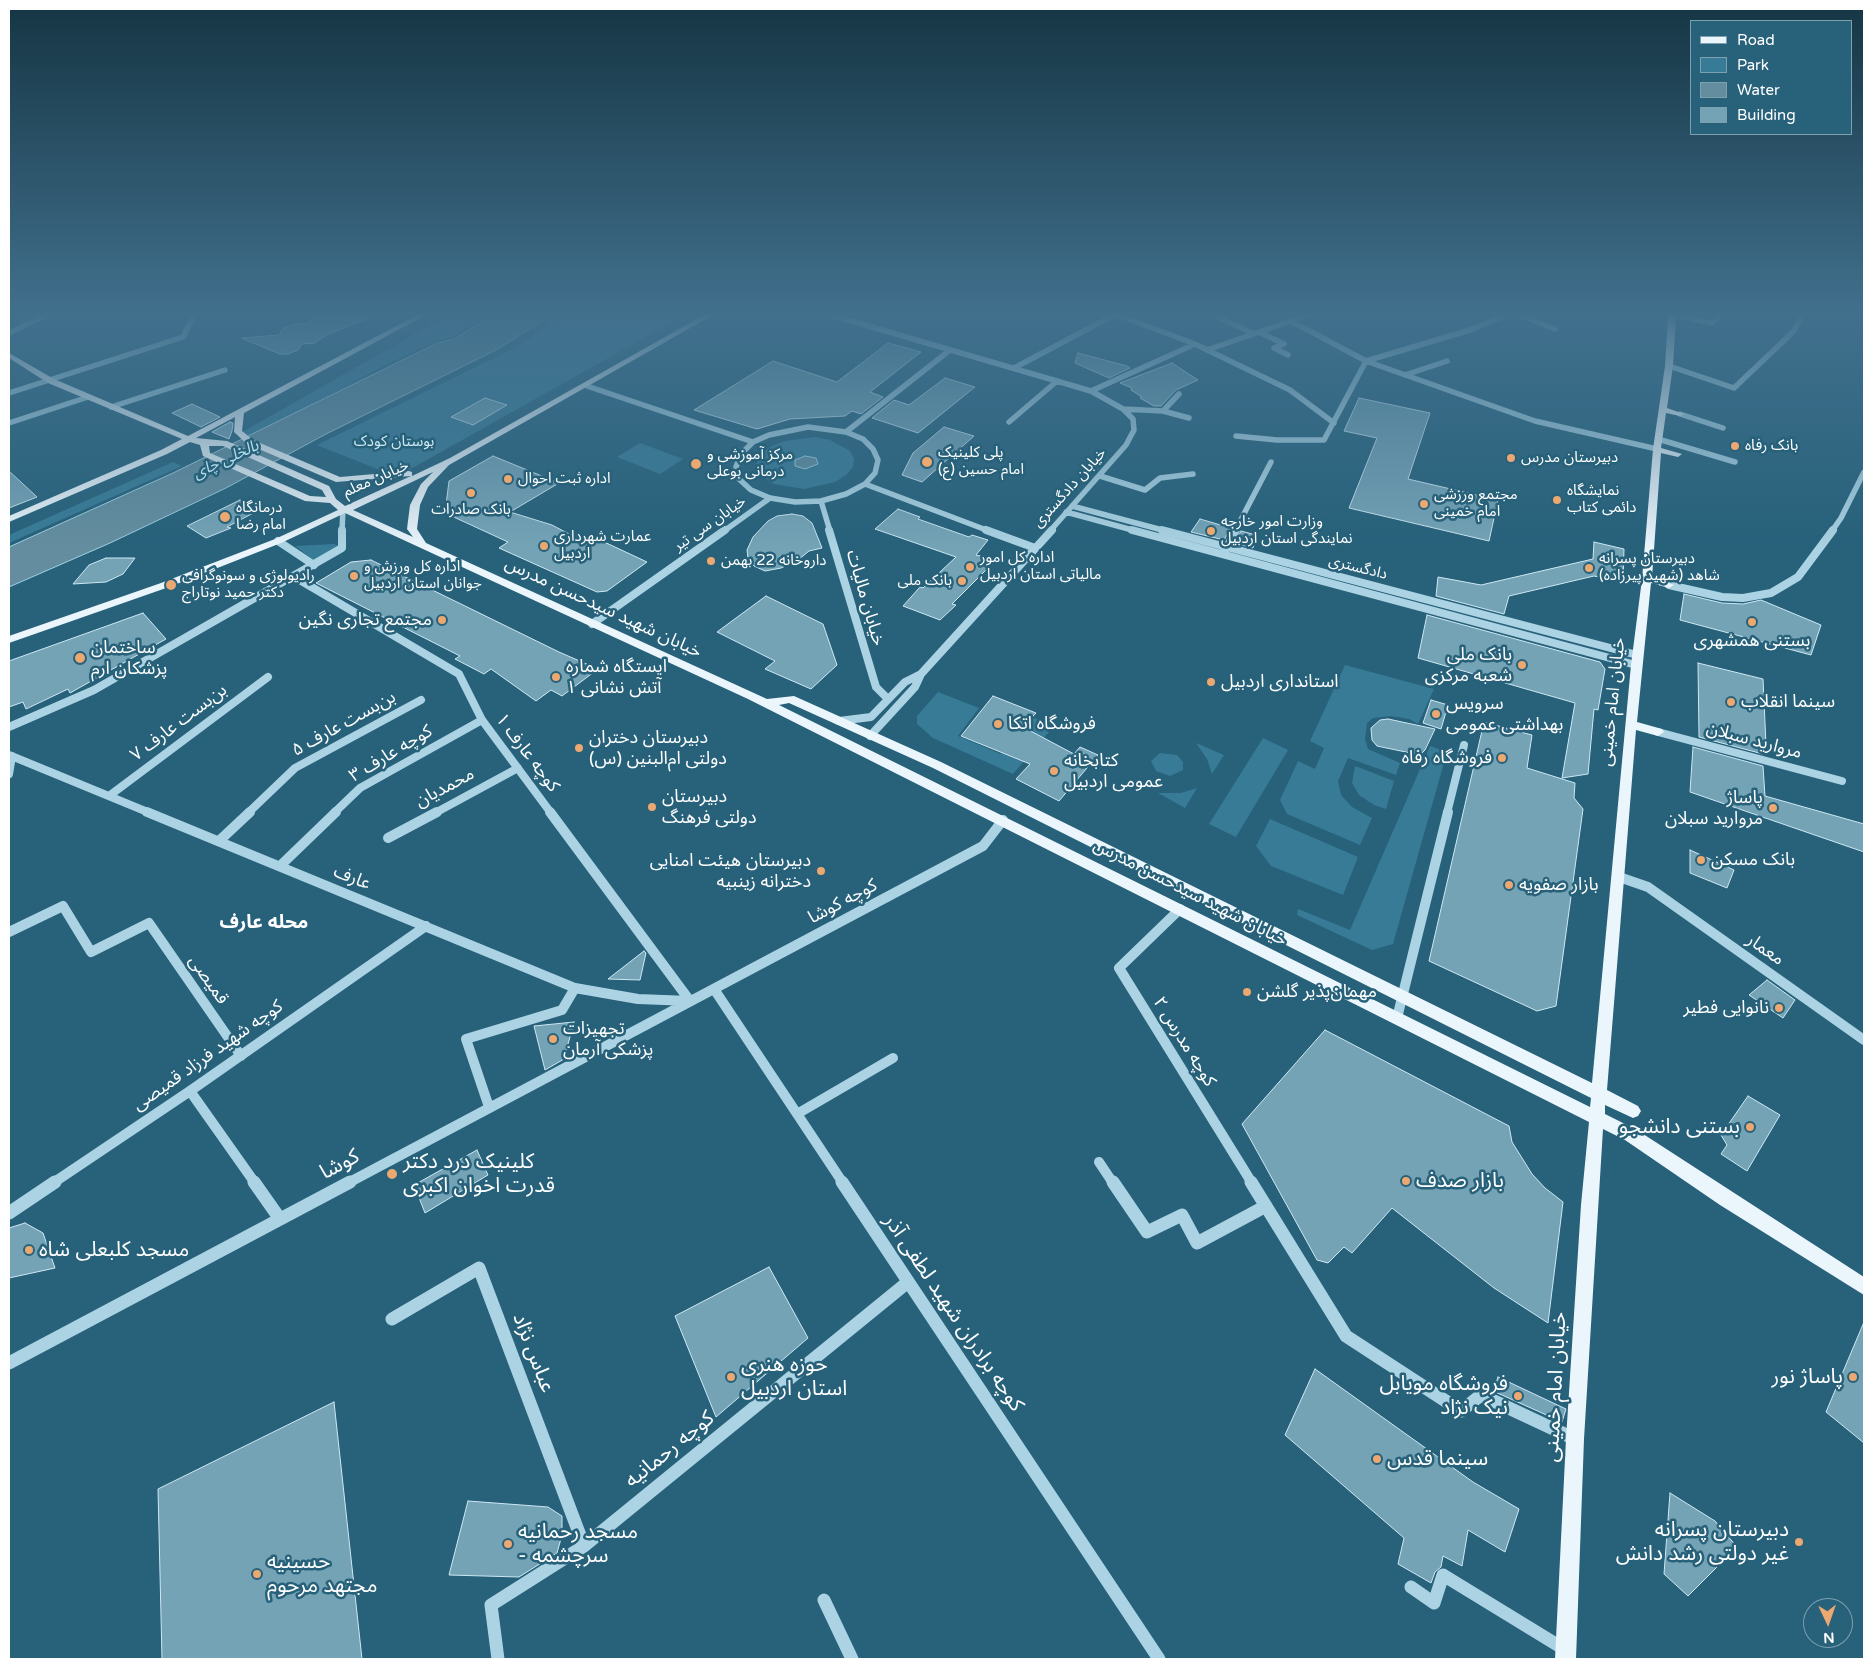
<!DOCTYPE html>
<html>
<head>
<meta charset="utf-8">
<style>
  body { margin:0 }
  #map { position:relative; width:1873px; height:1668px; overflow:hidden; background:#27617a; font-family:"Varela Round",sans-serif }
  canvas { display:block }
  .frame { position:absolute; inset:0; border:10px solid #fff; pointer-events:none }
  .legend { position:absolute; left:1690px; top:20px; width:162px; height:115px; box-sizing:border-box; background:#27617a; border:1px solid #7da0af; margin:0; padding:6px 9px; list-style:none; font-size:15px; color:#fff }
  .legend li { display:flex; align-items:center; gap:10px; height:25px }
  .legend b { width:25px; border:1px solid #7da0af }
  .north { position:absolute; left:1803px; top:1598px; width:50px; height:50px; box-sizing:border-box; background:#27617a; border:1px solid #7da0af; border-radius:50%; rotate:177deg; font-size:14px; font-weight:700; line-height:20px; text-align:center; color:#fff }
  .north::after { content:''; display:block; margin:auto; width:18px; height:22px; background:#eba871; clip-path:polygon(50% 0,100% 100%,50% 72%,0 100%) }
</style>
</head>
<body>
<div id="map">
<canvas width="1873" height="1668"></canvas>
<div class="frame"></div>
<ul class="legend">
<li><b style="height:6px;background:#ebf6fc"></b>Road</li>
<li><b style="height:14px;background:#387b96"></b>Park</li>
<li><b style="height:14px;background:#648e9f"></b>Water</li>
<li><b style="height:14px;background:#74a3b6"></b>Building</li>
</ul>
<div class="north">N</div>
</div>
<script>
const context = document.querySelector('canvas').getContext('2d');
context.lineJoin = 'round';
function fill(path, color) {
  context.fillStyle = color;
  context.fill(path, 'evenodd');
}
function poly(rows) {
  const path = new Path2D();
  for (const r of rows) {
    path.moveTo(r[0], r[1]);
    for (let i = 2; i < r.length; i += 2) path.lineTo(r[i], r[i + 1]);
  }
  return path;
}
function stroke(path, color, width, dash) {
  context.strokeStyle = color;
  context.lineWidth = width;
  context.lineCap = dash ? 'butt' : 'round';
  context.setLineDash(dash || []);
  context.stroke(path);
}
function write(font, color, halo, rows, align = 'center') {
  context.font = font + ' "Varela Round","Noto Sans Arabic",sans-serif';
  context.lineWidth = 5;
  context.setLineDash([]);
  context.textBaseline = 'middle';
  context.strokeStyle = halo;
  context.fillStyle = color;
  for (const [text, x, y, turn = 0] of rows) {
    context.save();
    context.translate(x, y);
    context.rotate((+turn || 0) * Math.PI / 180);
    context.textAlign = isNaN(turn) ? turn : align;
    if (halo) context.strokeText(text, 0, 0);
    context.fillText(text, 0, 0);
    context.restore();
  }
}
fill(poly([
  [448,315,488,315,451,338,436,341,380,368,249,438,239,434],
  [564,315,685,315,407,471,392,475,317,445,516,347],
  [815,437,830,440,850,451,854,459,853,467,846,475,835,482,804,489,774,484,763,477,758,470,757,461,762,453,772,446,785,441],
  [640,443,683,459,660,474,617,457],
  [173,462,182,466,9,543,9,535],
  [334,544,340,546,315,561,295,546],
  [1345,665,1434,689,1418,724,1409,719,1391,716,1373,718,1367,723,1365,739,1368,749,1400,763,1396,775,1348,758,1338,781,1341,795,1352,807,1372,818,1360,845,1287,814,1280,800,1298,761,1315,769,1324,748,1310,741],
  [938,692,979,708,958,736,1001,754,1034,718,1054,726,1013,774,933,738,917,724,917,716],
  [1263,738,1288,750,1236,837,1209,824],
  [1196,743,1224,755,1212,774,1207,759],
  [1430,746,1447,752,1393,944,1372,950,1297,915,1298,909,1350,930],
  [1160,753,1177,755,1183,762,1183,770,1170,776,1156,771,1151,761],
  [1355,766,1394,781,1386,809,1374,805,1359,795,1352,783],
  [1197,788,1185,808,1158,793,1181,793],
  [1270,819,1358,857,1343,895,1271,866,1256,846]
]), '#387b96');
const water = poly([
  [493,315,552,315,496,350,326,434,226,488,110,543,9,587,9,547,173,473,437,343,454,339,493,315],
  [805,456,816,458,818,464,805,469,795,466,795,460,805,456]
]);
fill(water, '#648e9f');
stroke(water, '#a0d1e4', 1);
const building = poly([
  [318,315,374,316,326,335,315,343,302,344,298,350,288,354,280,354,241,338,279,335,283,328,294,324,308,324,311,318,318,315],
  [888,343,921,352,870,392,883,397,861,414,852,411,845,416,790,419,757,429,694,410,773,361,837,382,888,343],
  [1078,353,1127,366,1130,368,1109,378,1075,363,1078,353],
  [1172,363,1198,380,1176,390,1161,406,1154,406,1140,398,1142,397,1131,390,1132,388,1120,383,1172,363],
  [945,378,975,387,918,433,872,418,894,400,909,405,945,378],
  [485,398,507,405,473,425,451,417,485,398],
  [1359,398,1430,413,1408,479,1498,500,1489,541,1349,508,1377,438,1344,431,1359,398],
  [192,404,220,417,201,427,172,413,192,404],
  [230,422,233,423,232,431,229,439,212,432,230,422],
  [944,427,974,436,922,482,902,475,913,453,944,427],
  [493,456,559,483,510,512,552,525,592,546,600,540,647,562,607,591,597,592,499,548,508,542,445,513,449,481,493,456],
  [9,471,37,497,9,508,9,471],
  [240,500,257,511,227,527,231,528,206,538,187,526,240,500],
  [898,509,920,517,918,519,969,537,972,535,988,540,976,555,996,560,952,604,956,605,940,620,903,606,920,587,923,588,956,557,875,529,898,509],
  [792,514,803,516,812,523,822,548,809,551,798,560,781,568,765,571,754,566,748,558,747,550,753,537,768,521,777,516,792,514],
  [1200,519,1231,528,1224,540,1191,532,1200,519],
  [1241,531,1256,535,1253,548,1235,543,1241,531],
  [1594,542,1624,549,1623,582,1594,576,1509,596,1504,614,1436,596,1438,577,1481,585,1593,559,1594,542],
  [106,558,135,558,123,574,106,582,73,584,89,565,106,558],
  [371,560,559,652,598,669,562,696,551,690,536,701,491,669,484,674,455,659,460,656,316,583,351,562,371,560],
  [1684,594,1722,603,1743,604,1761,600,1821,625,1811,655,1680,620,1684,594],
  [766,596,823,624,837,665,811,689,765,669,775,661,717,632,766,596],
  [143,613,166,639,70,693,68,689,26,709,23,702,9,707,9,661,143,613],
  [1427,615,1600,662,1605,669,1598,710,1594,709,1588,774,1562,778,1575,703,1418,658,1427,615],
  [1698,663,1763,679,1766,745,1762,744,1763,754,1699,737,1698,663],
  [993,696,1036,713,1023,727,1074,754,1080,747,1098,755,1059,801,1016,779,1030,764,961,736,993,696],
  [1431,700,1448,705,1441,729,1423,723,1431,700],
  [1388,719,1435,729,1425,750,1420,755,1377,746,1372,740,1371,728,1380,720,1388,719],
  [1484,722,1532,735,1527,768,1575,783,1574,798,1583,809,1556,1006,1537,1011,1429,961,1484,722],
  [1693,747,1763,766,1765,796,1864,824,1864,852,1690,792,1693,747],
  [1690,850,1734,870,1727,888,1690,873,1690,850],
  [644,951,646,953,640,980,608,979,644,951],
  [1767,980,1795,1000,1783,1018,1749,995,1767,980],
  [574,1022,564,1059,545,1070,534,1026,574,1022],
  [1325,1030,1509,1126,1512,1142,1532,1174,1545,1188,1563,1202,1548,1323,1494,1288,1392,1208,1352,1253,1344,1247,1328,1263,1317,1260,1242,1124,1325,1030],
  [1748,1096,1780,1115,1747,1171,1721,1154,1727,1145,1721,1135,1748,1096],
  [477,1150,488,1175,425,1213,414,1185,477,1150],
  [25,1223,43,1233,55,1268,9,1278,9,1228,25,1223],
  [769,1267,808,1338,716,1417,675,1316,769,1267],
  [1864,1322,1864,1443,1826,1412,1864,1322],
  [1315,1369,1473,1482,1519,1509,1505,1552,1468,1530,1462,1566,1443,1556,1441,1567,1435,1572,1431,1583,1398,1564,1404,1538,1285,1435,1315,1369],
  [1498,1377,1566,1409,1562,1422,1493,1391,1498,1377],
  [334,1402,362,1659,162,1659,158,1489,334,1402],
  [1670,1493,1715,1521,1737,1547,1688,1596,1664,1574,1670,1493],
  [468,1501,548,1507,562,1516,562,1535,557,1553,519,1577,449,1575,468,1501]
]);
fill(building, '#74a3b6');
stroke(building, '#cee8f3', 1);
stroke(poly([
  [831,315,1091,391,1123,409,1133,419,1134,430,1126,445,1050,531],
  [1118,315,1195,344,1290,390,1334,423],
  [1520,315,1555,329],
  [1676,315,1712,323,1721,315],
  [1219,317,1254,334],
  [1291,321,1366,361,1535,421,1657,449],
  [1259,332,1284,344,1274,348,1288,355],
  [9,333,46,315],
  [1207,350,1308,315],
  [1669,366,1734,388,1794,331,1802,315],
  [1014,368,1114,315],
  [1405,375,1447,361],
  [587,386,753,442],
  [1091,391,1195,344],
  [9,393,183,337,194,315],
  [111,407,225,370],
  [1123,409,1163,411,1179,394],
  [1163,411,1189,418],
  [1680,414,1723,428],
  [1009,422,1057,381],
  [9,423,88,397],
  [808,427,846,432,863,439,873,449,878,460,875,473,865,484,846,494,821,501,795,502,770,498,751,490,739,479,736,467,741,454,753,442,769,435,808,427],
  [846,432,950,350],
  [1236,436,1277,440,1324,440,1366,361,1470,330,1505,315],
  [1658,439,1735,462],
  [1100,476,1145,490,1160,478,1193,474],
  [865,484,989,531],
  [821,501,830,531],
  [1072,506,1166,531],
  [1066,512,1136,531],
  [342,531,343,509],
  [724,531,770,498],
  [1235,531,1271,462],
  [1832,531,1841,518,1864,472]
]), '#abd3e3', 5.5);
stroke(poly([
  [829,530,876,687,888,699],
  [986,530,1035,548],
  [1132,530,1636,665],
  [1162,530,1637,655],
  [278,541,314,565],
  [1224,552,1236,530],
  [293,576,459,674,482,720,551,813],
  [1669,585,1722,597,1743,598,1771,593,1798,577,1833,530],
  [592,624,725,530],
  [839,721,871,717,905,682,921,674],
  [9,727,94,690,342,548,342,530],
  [1658,732,1842,781],
  [870,736,915,687,921,674,1052,530],
  [9,755,150,813],
  [9,774,12,756],
  [109,796,268,677],
  [248,813,295,768,421,700],
  [334,813,360,788,482,720],
  [435,813,518,768],
  [1447,813,1464,745]
]), '#abd3e3', 8);
stroke(poly([
  [147,812,575,988,638,999,690,1001],
  [550,812,690,1001],
  [388,838,437,812],
  [219,841,250,812],
  [280,866,336,812],
  [1619,877,1648,887,1864,1040],
  [1180,909,1119,968,1252,1183],
  [9,932,63,906,91,952,149,923,241,1056],
  [714,989,843,1183],
  [1397,1018,1448,812],
  [190,1091,255,1183],
  [489,1107,466,1039,562,1010,575,988],
  [797,1114,893,1058],
  [1099,1162,1113,1183],
  [53,1183,190,1091,426,926],
  [348,1183,983,846,1003,820]
]), '#abd3e3', 10);
stroke(poly([
  [254,1182,280,1219],
  [842,1182,1159,1659],
  [1113,1182,1147,1232,1182,1215,1197,1243,1266,1206],
  [1251,1182,1346,1336,1461,1411,1481,1395,1575,1439],
  [9,1213,55,1182],
  [392,1319,479,1268,584,1546],
  [9,1363,350,1182],
  [1411,1587,1434,1603,1443,1575,1564,1649],
  [824,1600,852,1659],
  [498,1659,491,1605,584,1546,908,1282]
]), '#abd3e3', 13);
fill(poly([
  [417,315,426,315,244,413,242,431,253,440,340,477,409,471,412,472,412,476,450,458,704,315,713,315,449,465,428,487,420,505,417,529,426,543,767,699,794,696,941,762,1592,1083,1631,665,1642,579,1653,449,1665,366,1668,315,1676,315,1673,366,1667,408,1684,414,1680,416,1666,413,1661,448,1682,454,1678,457,1661,453,1652,577,1674,585,1669,588,1651,583,1637,722,1662,729,1664,732,1658,736,1636,730,1607,1090,1638,1106,1641,1111,1638,1116,1633,1118,1605,1105,1605,1114,1637,1130,1864,1277,1864,1295,1720,1205,1625,1140,1603,1129,1584,1439,1576,1659,1555,1659,1566,1439,1581,1205,1589,1122,748,699,345,513,281,543,169,587,9,643,9,636,161,583,275,539,338,510,330,503,305,501,203,456,200,445,190,442,167,454,9,522,9,516,161,450,182,439,48,383,9,358,9,353,54,379,188,436,417,315],
  [235,417,234,432,247,444,336,482,411,476,345,506,336,499,329,486,227,441,196,438,235,417],
  [209,446,223,446,322,490,326,497,310,496,210,453,209,446],
  [433,472,421,484,410,505,407,529,413,537,353,510,433,472],
  [789,703,933,768,1591,1098,1590,1107,779,705,789,703]
]), '#ebf6fc');
const sky = context.createLinearGradient(0, 0, 0, 549);
sky.addColorStop(0, '#153543');
sky.addColorStop(0.57, '#41708d');
sky.addColorStop(1, '#41708d00');
context.fillStyle = sky;
context.fillRect(0, 0, 1873, 549);
for (const [x, y, r, color] of [
  [1735,446,5,"#eba871"],
  [1511,458,5,"#eba871"],
  [927,462,6,"#eba871"],
  [696,464,6,"#eba871"],
  [508,479,5,"#eba871"],
  [471,493,5,"#eba871"],
  [1557,500,5,"#eba871"],
  [1424,504,5,"#eba871"],
  [225,517,6,"#eba871"],
  [1211,531,5,"#eba871"],
  [544,546,5,"#eba871"],
  [711,561,5,"#eba871"],
  [970,567,5,"#eba871"],
  [1589,568,5,"#eba871"],
  [354,576,5,"#eba871"],
  [962,581,5,"#eba871"],
  [171,585,6,"#eba871"],
  [442,620,5,"#eba871"],
  [1752,622,5,"#eba871"],
  [80,658,6,"#eba871"],
  [1522,665,5,"#eba871"],
  [556,677,5,"#eba871"],
  [1211,682,5,"#eba871"],
  [1731,702,5,"#eba871"],
  [1436,714,5,"#eba871"],
  [998,724,5,"#eba871"],
  [579,748,5,"#eba871"],
  [1502,758,5,"#eba871"],
  [1054,771,5,"#eba871"],
  [652,807,5,"#eba871"],
  [1773,808,5,"#eba871"],
  [1701,860,5,"#eba871"],
  [821,871,5,"#eba871"],
  [1509,885,5,"#eba871"],
  [1247,992,5,"#eba871"],
  [1779,1008,5,"#eba871"],
  [553,1039,5,"#eba871"],
  [1750,1127,5,"#eba871"],
  [392,1174,6,"#eba871"],
  [1406,1181,5,"#eba871"],
  [29,1250,5,"#eba871"],
  [731,1377,5,"#eba871"],
  [1853,1377,5,"#eba871"],
  [1518,1396,5,"#eba871"],
  [1377,1459,5,"#eba871"],
  [1799,1542,5,"#eba871"],
  [508,1544,5,"#eba871"],
  [257,1574,5,"#eba871"]
]) {
  const dot = new Path2D();
  dot.arc(x, y, r, 0, 2 * Math.PI);
  context.fillStyle = color;
  context.fill(dot);
  stroke(dot, '#27617a', 2);
}
write('15px', '#cee8f3', '#27617a', [
  ["بوستان کودک",394,442]
]);
write('15px', '#fff', '#27617a', [
  ["بانک رفاه",1745,446],
  ["پلی کلینیک",938,453],
  ["امام حسین (ع)",938,470],
  ["مرکز آموزشی و",707,455],
  ["درمانی بوعلی",707,472],
  ["دبیرستان مدرس",1521,458],
  ["اداره ثبت احوال",518,479],
  ["نمایشگاه",1567,491],
  ["دائمی کتاب",1567,508],
  ["مجتمع ورزشی",1434,495],
  ["امام خمینی",1434,512],
  ["درمانگاه",236,508],
  ["امام رضا",236,525],
  ["بانک صادرات",471,510,"center"],
  ["وزارت امور خارجه",1221,522],
  ["نمایندگی استان اردبیل",1221,539],
  ["عمارت شهرداری",554,537],
  ["اردبیل",554,554],
  ["اداره کل امور",980,558],
  ["مالیاتی استان اردبیل",980,575],
  ["دبیرستان پسرانه",1599,559],
  ["شاهد (شهید پیرزاده)",1599,576],
  ["داروخانه 22 بهمن",721,561],
  ["اداره کل ورزش و",364,567],
  ["جوانان استان اردبیل",364,584],
  ["رادیولوژی و سونوگرافی",182,576],
  ["دکتر حمید نوتاراج",182,593],
  ["بانک ملی",952,581,"right"]
], 'left');
write('15px', '#fff', '#27617a', [
  ["خیابان معلم",376,479,-24],
  ["خیابان دادگستری",1070,488,-48],
  ["خیابان سی تیر",710,524,-35],
  ["دادگستری",1358,568,14]
]);
write('italic 16px', '#b6dceb', '#27617a', [
  ["بالخلی چای",226,460,-25]
]);
write('18px', '#fff', '#27617a', [
  ["خیابان مالیات",865,598,74],
  ["خیابان شهید سیدحسن مدرس",603,608,25],
  ["خیابان امام خمینی",1613,702,-84],
  ["بن‌بست عارف ۷",179,723,-37],
  ["بن‌بست عارف ۵",344,724,-29],
  ["مروارید سبلان",1754,741,15],
  ["کوچه عارف ۱",527,753,53],
  ["کوچه عارف ۳",391,754,-31],
  ["محمدیان",445,788,-28],
  ["عارف",352,878,22],
  ["خیابان شهید سیدحسن مدرس",1190,893,27],
  ["کوچه کوشا",843,902,-28],
  ["معمار",1765,950,35],
  ["قمیصی",208,980,55],
  ["کوچه مدرس ۲",1184,1042,58],
  ["کوچه شهید فرزاد قمیصی",208,1056,-35]
]);
write('18px', '#fff', '#27617a', [
  ["مجتمع تجاری نگین",432,620,"right"],
  ["بستنی همشهری",1752,641,"center"],
  ["ساختمان",91,648],
  ["پزشکان ارم",91,669],
  ["بانک ملی",1512,655,"right"],
  ["شعبه مرکزی",1512,676,"right"],
  ["ایستگاه شماره",566,667],
  ["۱ آتش نشانی",566,688],
  ["استانداری اردبیل",1221,682],
  ["سینما انقلاب",1741,702],
  ["سرویس",1446,704],
  ["بهداشتی عمومی",1446,725],
  ["فروشگاه اتکا",1008,724],
  ["دبیرستان دختران",589,738],
  ["دولتی ام‌البنین (س)",589,759],
  ["فروشگاه رفاه",1492,758,"right"],
  ["کتابخانه",1064,761],
  ["عمومی اردبیل",1064,782],
  ["دبیرستان",662,797],
  ["دولتی فرهنگ",662,818],
  ["پاساژ",1763,798,"right"],
  ["مروارید سبلان",1763,819,"right"],
  ["بانک مسکن",1711,860],
  ["دبیرستان هیئت امنایی",811,861,"right"],
  ["دخترانه زینبیه",811,882,"right"],
  ["بازار صفویه",1519,885],
  ["مهمان‌پذیر گلشن",1257,992],
  ["نانوایی فطیر",1769,1008,"right"],
  ["تجهیزات",563,1029],
  ["پزشکی آرمان",563,1050]
], 'left');
write('bold 19px', '#fff', '#27617a', [
  ["محله عارف",264,923]
]);
write('21px', '#fff', '#27617a', [
  ["بستنی دانشجو",1740,1127,"right"],
  ["کلینیک درد دکتر",403,1162],
  ["قدرت اخوان اکبری",403,1186],
  ["بازار صدف",1416,1181],
  ["مسجد کلبعلی شاه",39,1250],
  ["حوزه هنری",741,1365],
  ["استان اردبیل",741,1389],
  ["پاساژ نور",1843,1377,"right"],
  ["فروشگاه مویابل",1508,1384,"right"],
  ["نیک نژاد",1508,1408,"right"],
  ["سینما قدس",1387,1459],
  ["دبیرستان پسرانه",1789,1530,"right"],
  ["غیر دولتی رشد دانش",1789,1554,"right"],
  ["مسجد رحمانیه",518,1532],
  ["- سرچشمه",518,1556],
  ["حسینیه",267,1562],
  ["مجتهد مرحوم",267,1586]
], 'left');
write('21px', '#fff', '#27617a', [
  ["کوشا",340,1165,-28],
  ["کوچه برادران شهید لطفی آذر",953,1313,56],
  ["عباس نژاد",533,1353,69],
  ["خیابان امام خمینی",1556,1387,-87],
  ["کوچه رحمانیه",670,1450,-39]
]);
</script>
</body>
</html>
